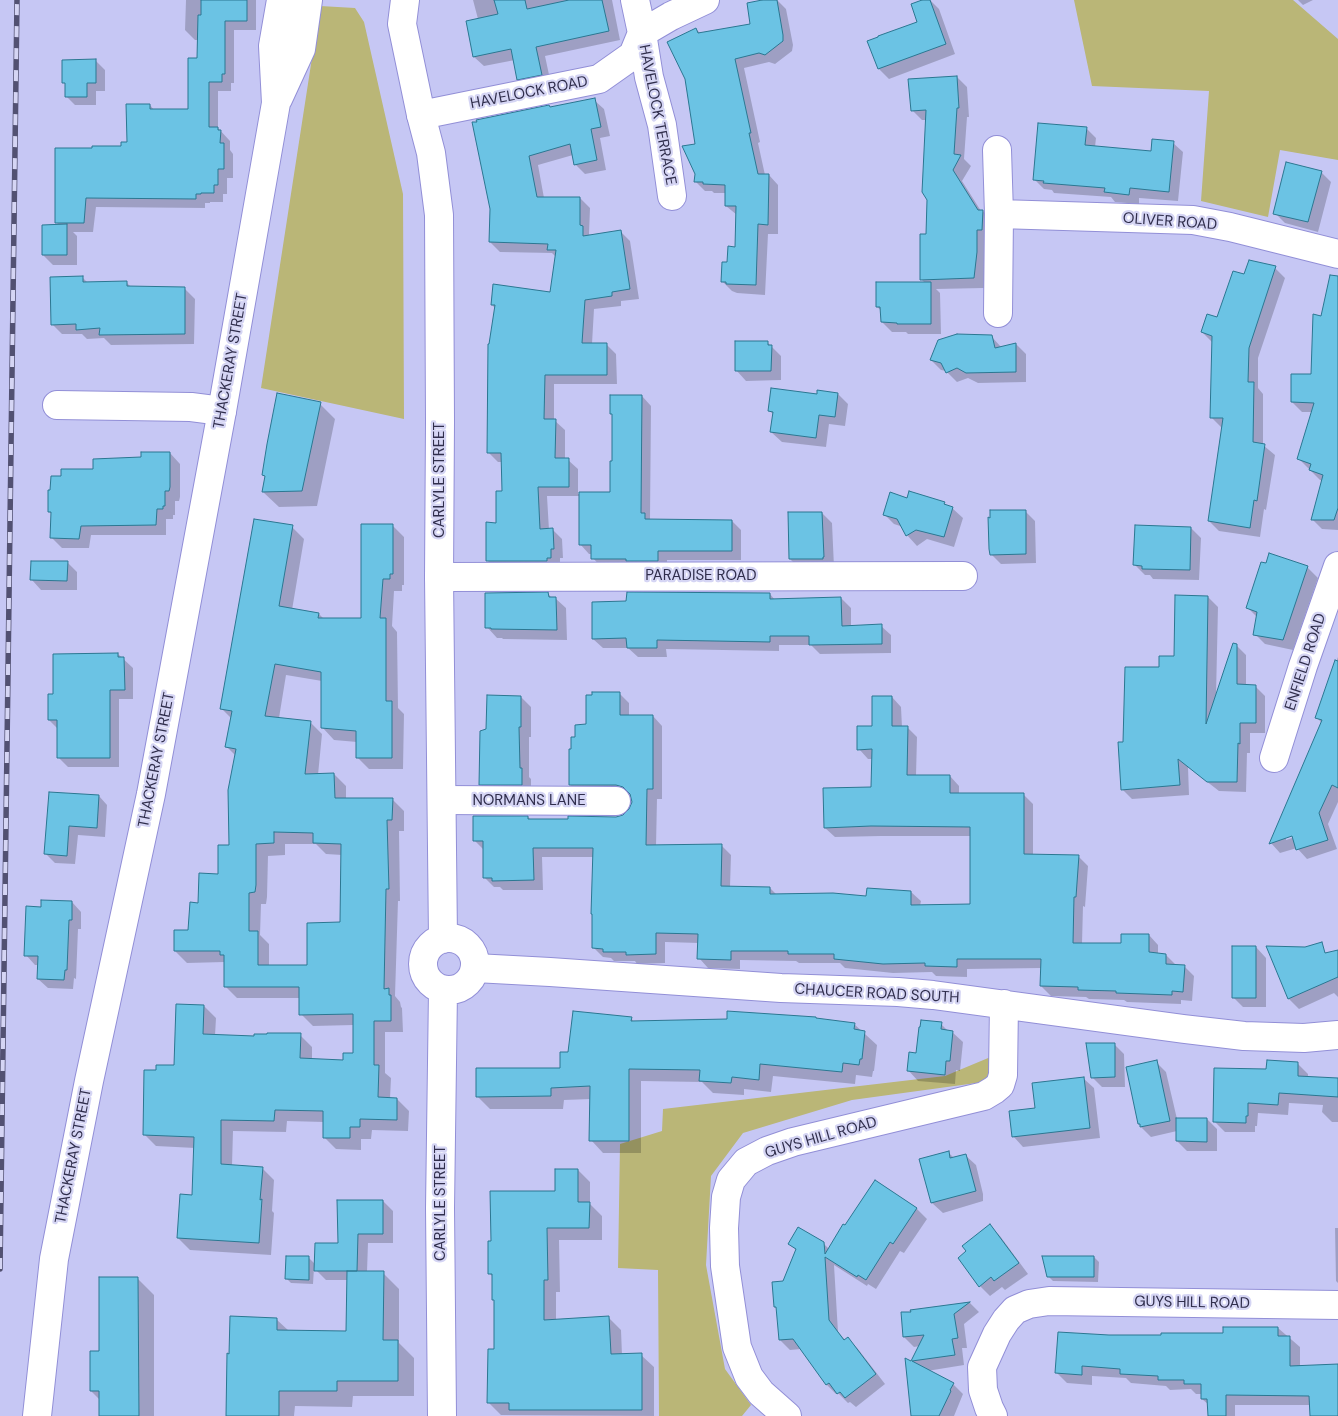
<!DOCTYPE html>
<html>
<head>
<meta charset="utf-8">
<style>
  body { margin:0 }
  canvas { display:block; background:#c6c7f4 }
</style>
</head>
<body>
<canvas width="1338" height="1416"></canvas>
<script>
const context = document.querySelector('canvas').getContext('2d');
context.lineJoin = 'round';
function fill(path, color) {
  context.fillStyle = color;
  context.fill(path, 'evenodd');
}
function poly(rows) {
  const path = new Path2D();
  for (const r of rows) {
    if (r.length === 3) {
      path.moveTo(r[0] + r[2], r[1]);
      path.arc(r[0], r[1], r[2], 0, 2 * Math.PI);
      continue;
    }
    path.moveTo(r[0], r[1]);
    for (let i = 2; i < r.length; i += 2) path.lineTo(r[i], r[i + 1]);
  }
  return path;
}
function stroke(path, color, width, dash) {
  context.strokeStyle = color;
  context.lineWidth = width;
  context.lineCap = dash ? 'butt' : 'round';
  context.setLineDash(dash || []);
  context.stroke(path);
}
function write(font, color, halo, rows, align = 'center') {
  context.font = font + ' "DM Sans",sans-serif';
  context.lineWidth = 4.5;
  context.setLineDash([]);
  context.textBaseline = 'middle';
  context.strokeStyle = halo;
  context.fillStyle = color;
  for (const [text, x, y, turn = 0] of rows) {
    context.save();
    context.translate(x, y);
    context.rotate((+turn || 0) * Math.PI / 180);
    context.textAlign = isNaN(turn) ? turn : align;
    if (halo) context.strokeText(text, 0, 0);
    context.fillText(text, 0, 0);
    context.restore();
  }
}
fill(poly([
  [1074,0,1293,0,1338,39,1338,160,1280,150,1268,217,1201,201,1209,91,1092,86],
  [320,6,355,8,364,22,403,194,404,419,261,388],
  [993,1056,991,1081,852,1100,743,1133,711,1176,706,1265,725,1369,751,1405,742,1416,659,1416,658,1270,618,1268,620,1144,662,1131,663,1109,945,1076]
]), '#bab677');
fill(poly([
  [186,0,256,0,256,30,234,30,234,83,231,83,231,91,218,91,218,128,230,141,230,150,233,154,233,178,227,178,227,194,223,194,223,202,210,202,210,203,205,203,205,208,96,207,93,232,73,232,77,236,77,265,53,265,43,255,60,226,56,222,122,147,128,143,150,105,154,110,189,110,198,59,199,40,195,40,185,30],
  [473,0,612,0,620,40,545,56,551,84,528,89,519,79,515,60,484,66,474,57,478,19],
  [769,0,777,0,786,9,793,45,792,51,775,64,769,62,744,68,760,142,758,143,765,175,769,175,778,185,778,234,768,234,765,295,737,293,732,291,722,281,728,263,736,248,737,215,726,206,726,193,714,193,712,191,705,191,695,181,696,29,700,33,752,25],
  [926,0,930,0,939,9,955,54,889,79,879,69,918,22],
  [1298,0,1313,0,1303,5],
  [96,61,105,70,105,91,96,91,96,105,75,105,66,96,66,85,64,82],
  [957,77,967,87,969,117,967,117,964,159,971,166,962,181,981,211,983,211,993,221,984,288,936,289,940,293,941,334,908,334,906,332,892,332,882,322,882,311,877,307,925,283,921,279,927,235,927,120,922,120,912,110],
  [594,100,604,109,610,136,600,138,606,170,585,174,575,164,573,155,538,165,544,198,580,198,590,208,589,234,591,236,621,232,630,241,639,299,621,301,621,306,594,309,592,344,606,344,616,354,617,384,554,384,554,420,565,430,565,460,568,460,578,469,578,494,611,493,613,462,613,415,611,413,642,396,651,406,650,520,732,521,741,530,741,560,667,560,667,570,602,568,593,558,593,554,589,554,580,544,580,496,547,496,549,530,552,529,562,539,563,558,560,558,560,567,497,571,488,561,498,524,503,493,503,462,498,462,488,452,495,308,492,305,552,293,556,257,552,253,500,252,490,242,491,209,551,108],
  [1086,128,1096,138,1095,147,1152,153,1173,143,1183,152,1178,201,1139,198,1139,204,1115,202,1111,197,1054,193,1052,190,1044,189,1034,179],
  [1321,172,1331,182,1318,232,1285,223,1275,213],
  [1275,268,1285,278,1258,358,1258,388,1263,394,1263,445,1275,455,1266,510,1264,509,1260,537,1219,531,1209,521,1222,428,1212,418,1213,343,1202,332,1218,319,1245,276],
  [83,278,88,283,127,283,132,288,185,289,195,299,194,344,111,345,104,338,87,339,82,334,62,334,52,324],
  [1338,304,1338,530,1322,529,1312,519,1323,481,1320,480,1299,459,1313,412,1302,412,1292,402,1313,375,1322,317],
  [991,336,1002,348,1016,344,1026,354,1026,382,978,383,968,378,957,382,946,371,941,370,931,360],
  [767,342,781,356,781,380,746,381,736,370],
  [838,394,848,404,845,426,829,424,826,447,782,442,771,432,774,415,769,410,818,395],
  [320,404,335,419,317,506,279,507,263,492,266,477,264,475],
  [170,453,180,464,180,497,179,501,175,501,175,515,173,515,173,519,166,519,166,535,91,535,89,548,62,548,52,538,52,514,49,512,62,478],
  [908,499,944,503,947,506,952,508,963,518,954,547,927,539,917,546,907,535,903,527,894,524,884,514],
  [1025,511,1035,521,1036,563,1001,564,991,554,991,520],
  [822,513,832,523,834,567,800,569,790,559],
  [392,525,404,537,404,585,402,585,402,591,394,591,392,626,397,632,398,708,404,714,403,769,369,769,357,757,357,742,334,740,322,727,322,681,286,675,279,718,310,722,322,734,318,775,334,774,346,786,346,799,392,799,404,811,404,831,399,831,400,901,398,901,395,996,400,1002,401,1007,402,1008,403,1032,385,1032,385,1073,391,1078,390,1099,397,1099,409,1111,408,1131,372,1130,371,1139,361,1139,361,1150,336,1149,324,1137,324,1122,287,1121,286,1132,233,1131,232,1166,262,1168,274,1180,272,1211,274,1213,271,1255,190,1250,178,1238,193,1196,195,1148,156,1146,144,1134,157,1071,175,1067,204,1006,216,1018,215,1036,255,1037,300,1035,312,1047,312,1060,344,1061,354,1054,354,1025,313,1026,301,1014,301,998,237,998,225,986,225,962,187,963,175,951,190,931,199,904,219,875,231,846,236,756,227,747,232,719,222,709,292,527,304,539,292,610,319,614,324,619,362,620],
  [285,844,316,844,326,854,342,855,341,923,308,966,269,966,269,944,260,935,261,904,266,904,267,897,268,856,285,855],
  [1191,528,1201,538,1199,580,1153,579,1150,575,1145,575,1135,565],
  [67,562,77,572,77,590,41,590,32,580],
  [1307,567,1318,578,1293,650,1265,644,1255,634,1258,618,1247,607],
  [548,594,552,598,555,598,566,608,567,640,503,639,502,638,497,638,487,627],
  [770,594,775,600,841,598,851,608,851,627,881,626,891,635,891,653,820,654,811,645,779,645,779,651,666,649,667,657,638,657,628,648,603,648,593,639],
  [1208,597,1218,607,1216,696,1236,645,1246,655,1246,686,1255,686,1265,696,1265,733,1250,733,1250,753,1247,753,1246,792,1219,791,1188,767,1189,795,1132,799,1122,789,1125,743,1160,668,1175,657],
  [118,654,133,668,133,699,119,699,119,767,68,767,58,757,58,729,49,720,55,695],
  [1338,657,1338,802,1328,824,1337,849,1307,859,1297,848,1280,853,1271,843,1322,723,1316,717],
  [1297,833,1298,836,1286,840,1286,837],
  [620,694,629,703,629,716,653,716,662,726,662,799,657,799,656,847,722,846,731,855,730,887,770,888,777,895,868,898,911,892,921,901,920,906,972,905,971,836,881,836,835,837,825,828,872,788,873,759,868,759,859,749,892,697,901,707,902,727,907,727,917,737,916,776,950,776,959,786,959,795,1023,794,1033,804,1033,856,1078,856,1088,866,1085,907,1083,906,1082,944,1122,944,1149,935,1158,945,1158,954,1166,955,1176,965,1184,966,1194,976,1192,1001,1181,1000,1181,1004,1127,1002,1124,1000,1089,999,1086,997,1051,996,1041,986,1042,968,967,969,967,977,936,976,932,972,893,973,845,968,840,963,799,963,796,961,740,960,740,969,708,968,699,958,699,943,665,942,665,963,637,964,635,961,614,961,611,958,603,957,593,947,594,857,542,857,543,890,503,890,500,887,494,887,485,878,484,850,474,840,528,817,531,820,616,818,625,815,631,809,633,801,631,796,627,795,580,794,570,785,572,750,576,739],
  [521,697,531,707,531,737,529,737,529,777,531,779,531,794,490,794,480,784,488,730],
  [50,793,99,796,107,805,105,837,78,835,75,864,55,863,46,854],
  [72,902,81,912,81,929,78,929,76,979,74,978,73,989,48,988,38,979,39,965,35,965,26,955,42,908],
  [1256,947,1266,958,1266,1007,1243,1007,1233,997],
  [1338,956,1338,997,1334,993,1299,1009,1289,999],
  [631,1018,634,1022,854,1024,877,1045,874,1071,873,1071,872,1077,856,1075,855,1084,773,1076,771,1092,744,1089,744,1095,713,1093,702,1082,641,1081,641,1153,603,1153,591,1140,591,1099,564,1100,563,1109,490,1109,477,1096,561,1069,569,1053],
  [941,1024,949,1032,952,1032,963,1042,960,1071,956,1070,955,1084,918,1081,908,1070],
  [1114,1044,1124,1054,1125,1087,1102,1087,1092,1077],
  [1156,1062,1166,1072,1177,1119,1207,1119,1217,1129,1217,1151,1187,1151,1177,1141,1177,1131,1151,1137,1141,1127,1139,1123],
  [1298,1064,1308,1074,1308,1078,1338,1079,1338,1122,1332,1122,1322,1112,1323,1105,1289,1103,1288,1115,1258,1113,1257,1126,1255,1126,1255,1132,1225,1132,1215,1122,1267,1070],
  [1083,1078,1094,1088,1100,1138,1023,1147,1013,1136],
  [948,1152,954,1158,965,1155,976,1165,983,1194,983,1201,943,1213,932,1203,921,1160],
  [578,1170,590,1182,590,1204,602,1216,602,1240,559,1240,560,1292,556,1292,556,1320,608,1317,621,1330,622,1355,641,1355,654,1367,654,1416,501,1415,489,1403,496,1350,496,1302,493,1299,493,1277,489,1273,492,1242,556,1192],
  [876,1181,917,1209,927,1219,904,1253,900,1251,876,1289,868,1284,867,1286,834,1265,838,1332,846,1341,848,1339,858,1349,885,1384,856,1407,850,1402,848,1403,838,1393,836,1394,827,1385,801,1349,790,1350,780,1340,778,1310,775,1307,797,1251,790,1244,823,1243,829,1249],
  [383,1201,393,1211,393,1243,368,1243,367,1272,383,1273,399,1289,399,1343,414,1358,414,1396,353,1396,352,1407,295,1406,294,1416,227,1416,276,1319,289,1331,347,1332,348,1280,326,1280,314,1268,313,1284,291,1283,287,1279,309,1258,316,1265,339,1245],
  [990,1226,1000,1236,1028,1274,1005,1290,1002,1287,990,1296,980,1286],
  [1335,1228,1338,1228,1338,1283,1336,1281],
  [1094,1257,1099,1262,1098,1282,1053,1281,1048,1276],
  [138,1279,154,1295,154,1416,100,1416,100,1400,91,1391,100,1352],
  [970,1303,979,1312,964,1324,967,1348,962,1348,964,1365,927,1371,953,1384,963,1394,954,1416,912,1416,912,1363,920,1346,914,1347,904,1337,912,1311],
  [1278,1328,1300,1347,1300,1367,1338,1366,1338,1416,1311,1416,1311,1405,1235,1405,1235,1416,1209,1416,1209,1405,1202,1399,1202,1394,1196,1394,1191,1389,1170,1390,1166,1386,1131,1383,1126,1378,1092,1376,1092,1385,1067,1383,1057,1373,1109,1336,1225,1334]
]), '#0003');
const building = poly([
  [201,0,247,0,247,21,225,21,225,74,222,74,222,82,209,82,209,127,218,127,218,130,221,130,220,143,224,143,224,169,218,169,218,185,214,185,214,193,201,193,201,194,196,194,196,199,86,198,84,223,55,223,55,148,92,148,92,146,121,146,121,142,127,142,126,104,150,104,150,109,188,109,188,58,197,58,198,15,201,15,201,0],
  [494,0,525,0,527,9,569,0,602,0,609,31,536,47,542,75,517,80,511,49,473,57,466,21,498,14,494,0],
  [762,0,777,0,783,35,783,41,765,55,759,53,735,59,751,133,749,133,758,174,769,174,768,225,758,224,756,285,726,284,726,282,721,282,722,262,727,262,728,246,735,247,736,206,725,206,725,185,703,184,703,182,694,182,695,174,682,146,695,144,685,79,667,42,696,28,698,33,750,24,747,3,762,0],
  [922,0,930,0,946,44,878,69,867,41,878,37,878,36,917,22,911,4,922,0],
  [96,59,96,83,87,83,87,97,65,97,65,83,62,83,62,60,96,59],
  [957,76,959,108,957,108,954,154,961,155,953,170,978,210,983,210,982,230,977,230,977,252,974,278,920,280,920,234,926,234,927,200,922,192,926,110,911,111,908,79,957,76],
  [595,98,601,127,591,129,597,160,574,165,570,144,529,156,537,197,580,197,580,225,583,226,583,236,621,230,630,289,612,292,612,296,585,300,582,343,607,343,607,375,545,375,544,419,556,419,555,458,569,458,569,487,538,487,540,529,553,528,554,549,551,549,551,558,547,558,547,561,486,561,486,522,496,523,496,491,502,491,501,453,487,453,488,344,489,344,495,305,491,305,493,284,550,292,556,250,547,250,548,244,489,242,490,209,472,122,477,122,476,120,549,105,550,107,595,98],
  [1038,123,1087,127,1085,145,1151,151,1152,139,1174,141,1169,192,1130,188,1129,195,1104,192,1105,188,1043,183,1044,181,1033,180,1038,123],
  [1286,162,1322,171,1308,222,1273,214,1286,162],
  [67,224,67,255,42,255,42,225,67,224],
  [1249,260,1276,266,1249,348,1248,382,1254,382,1253,442,1265,444,1257,501,1254,500,1250,528,1208,521,1223,418,1210,418,1212,336,1201,332,1207,314,1217,317,1233,271,1244,274,1249,260],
  [1330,275,1338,276,1338,508,1334,520,1311,520,1323,475,1309,470,1311,464,1297,459,1314,403,1291,402,1291,374,1311,374,1313,314,1321,316,1330,275],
  [83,276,83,282,127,281,127,286,185,287,185,334,99,335,100,328,76,330,76,324,51,325,50,277,83,276],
  [876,282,931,282,931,324,897,324,897,323,881,322,880,307,876,307,876,282],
  [957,334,992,335,995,348,1016,343,1016,372,966,373,957,368,946,373,941,363,930,360,938,340,957,334],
  [735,341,768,341,768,345,772,345,771,371,735,371,735,341],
  [771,388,817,394,817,390,838,393,835,417,819,415,816,438,770,432,773,412,768,411,771,388],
  [277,393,321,402,302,491,262,492,265,476,262,475,267,444,277,393],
  [610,395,642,395,641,513,645,513,645,519,732,520,732,551,658,551,658,561,626,561,626,559,591,559,591,545,579,545,579,492,610,492,610,461,612,461,612,414,610,414,610,395],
  [141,452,170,452,170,487,169,491,165,491,165,506,163,506,163,509,157,509,156,525,81,526,79,539,50,538,51,512,48,512,48,490,50,490,51,476,61,476,61,469,93,469,93,459,141,457,141,452],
  [909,491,945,502,944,504,953,507,944,537,916,530,906,536,897,519,883,515,890,492,907,498,909,491],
  [990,510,1026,510,1026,554,990,555,989,549,988,517,990,518,990,510],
  [788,512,822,512,824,557,823,557,823,559,789,559,788,512],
  [254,519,293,525,279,606,319,613,318,618,361,618,361,524,393,524,393,574,390,574,390,579,383,579,380,618,386,618,386,701,392,701,392,758,356,758,356,731,321,728,321,672,275,664,265,716,311,721,305,774,334,773,335,798,393,798,392,820,387,820,389,889,386,889,384,989,389,988,389,995,391,995,391,1021,374,1021,374,1065,379,1065,378,1097,397,1098,397,1120,360,1119,360,1127,350,1127,350,1138,323,1138,323,1111,275,1110,274,1121,221,1120,221,1164,263,1167,260,1200,262,1199,259,1243,177,1238,180,1194,192,1195,194,1137,143,1135,144,1070,156,1070,156,1065,174,1065,176,1004,204,1005,203,1034,254,1036,254,1034,267,1034,267,1033,301,1033,300,1058,343,1060,343,1053,353,1053,353,1014,299,1015,299,987,224,987,224,955,220,955,220,951,174,951,174,930,188,930,190,902,198,903,199,873,218,874,218,845,229,845,228,790,236,749,225,747,232,711,220,709,254,519],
  [274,832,313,833,313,843,341,844,340,922,307,923,307,965,258,965,258,931,249,931,249,893,255,892,256,885,256,844,274,843,274,832],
  [1135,525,1191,527,1190,570,1142,569,1142,566,1133,565,1135,525],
  [1269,553,1308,566,1283,640,1253,635,1257,612,1246,608,1261,562,1266,563,1269,553],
  [31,561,68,561,67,581,30,580,31,561],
  [548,592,549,597,556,597,557,630,491,629,491,628,485,628,485,593,548,592],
  [627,592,770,593,770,599,841,597,842,626,882,624,882,644,809,645,809,636,770,636,770,642,657,640,657,648,627,648,626,638,592,639,592,602,626,601,627,592],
  [1175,595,1208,596,1206,724,1233,643,1237,644,1237,684,1256,685,1256,723,1240,723,1240,744,1238,743,1237,782,1207,782,1178,759,1180,785,1121,790,1118,742,1123,742,1125,667,1159,667,1159,656,1174,656,1175,595],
  [118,653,118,657,124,657,125,690,110,690,110,758,57,758,57,720,48,720,48,694,53,694,53,654,118,653],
  [1335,660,1338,661,1338,788,1332,785,1319,813,1328,840,1296,850,1292,836,1269,844,1322,720,1315,718,1335,660],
  [592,692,620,692,620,715,653,715,653,789,647,789,646,845,722,844,721,886,770,887,770,894,833,893,866,896,867,888,911,891,911,905,970,904,970,827,871,826,824,828,823,788,871,787,872,749,857,750,857,726,872,726,872,696,892,696,892,726,908,726,907,775,950,775,950,793,1024,793,1024,854,1079,855,1076,897,1074,897,1073,943,1121,943,1121,934,1149,934,1149,952,1166,954,1166,964,1185,965,1183,992,1172,991,1172,995,1116,993,1116,991,1078,990,1078,987,1040,986,1041,959,957,959,957,967,925,966,925,963,883,964,834,959,834,954,788,954,788,951,731,951,731,960,697,959,698,934,656,933,656,954,626,955,626,952,603,952,603,949,592,948,592,914,591,914,593,848,533,848,534,880,492,881,492,878,483,878,483,841,473,841,473,816,528,816,528,819,568,819,568,816,616,817,623,815,629,809,632,802,630,794,623,787,616,785,569,785,569,749,571,749,571,737,575,737,575,725,586,724,586,695,592,695,592,692],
  [487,695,521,696,521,727,519,727,520,768,522,768,522,785,479,785,480,731,486,729,487,695],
  [49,792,99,795,97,828,69,826,67,856,44,854,49,792],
  [41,900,72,901,72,920,69,920,67,970,65,970,64,980,37,979,38,956,24,956,26,906,41,907,41,900],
  [1322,942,1325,953,1338,950,1338,977,1288,999,1266,946,1305,947,1322,942],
  [1232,946,1256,946,1256,998,1232,998,1232,946],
  [573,1011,632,1017,631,1021,727,1019,727,1011,816,1017,816,1018,855,1023,854,1029,865,1031,862,1059,860,1059,859,1065,843,1063,842,1072,760,1064,759,1080,732,1077,731,1083,699,1081,700,1070,629,1069,629,1141,589,1141,590,1086,551,1088,551,1096,476,1097,476,1068,560,1068,560,1052,568,1052,573,1011],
  [921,1020,942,1022,941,1029,953,1031,950,1061,946,1061,945,1075,907,1071,909,1052,916,1053,919,1027,920,1027,921,1020],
  [1086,1043,1115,1043,1115,1077,1091,1078,1086,1043],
  [1157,1060,1170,1121,1140,1127,1140,1124,1138,1124,1126,1067,1157,1060],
  [1267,1060,1298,1062,1298,1076,1338,1078,1338,1097,1279,1093,1278,1105,1248,1103,1248,1116,1246,1116,1246,1123,1213,1122,1214,1068,1266,1069,1267,1060],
  [1084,1077,1090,1128,1012,1137,1009,1111,1035,1108,1032,1083,1084,1077],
  [1176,1118,1207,1118,1207,1142,1176,1141,1176,1118],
  [949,1151,950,1158,966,1154,976,1191,931,1203,919,1159,949,1151],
  [555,1169,578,1169,578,1202,590,1202,589,1228,547,1228,548,1280,544,1280,544,1320,609,1316,611,1354,642,1353,642,1410,509,1410,509,1403,487,1403,488,1349,494,1349,494,1300,492,1300,492,1274,488,1274,488,1241,491,1241,490,1191,555,1191,555,1169],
  [875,1180,917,1208,893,1244,890,1242,866,1280,858,1275,857,1277,825,1257,829,1320,844,1340,848,1337,876,1374,845,1398,840,1392,837,1394,829,1383,826,1385,793,1339,779,1340,776,1307,774,1307,772,1282,783,1281,796,1249,788,1244,798,1227,824,1242,825,1254,843,1224,845,1225,875,1180],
  [337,1200,383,1200,383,1234,358,1234,357,1271,314,1271,315,1243,338,1243,337,1200],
  [990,1224,1019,1263,994,1281,991,1277,979,1287,958,1258,966,1251,962,1246,990,1224],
  [286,1256,309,1256,309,1280,285,1279,286,1256],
  [1042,1256,1094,1256,1094,1277,1047,1277,1042,1256],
  [347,1271,384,1271,383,1340,398,1340,398,1381,337,1381,337,1391,279,1391,279,1416,226,1416,227,1353,229,1354,230,1316,277,1318,277,1330,346,1331,347,1271],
  [99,1277,138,1277,139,1416,99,1416,99,1391,90,1391,90,1351,99,1351,99,1277],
  [970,1302,954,1314,958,1338,952,1339,955,1355,912,1361,954,1383,950,1390,951,1391,939,1416,911,1416,905,1358,911,1361,924,1335,903,1337,901,1312,911,1312,910,1310,970,1302],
  [1223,1327,1278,1327,1278,1336,1290,1336,1290,1366,1338,1364,1338,1416,1310,1416,1309,1396,1226,1395,1226,1416,1208,1416,1207,1399,1201,1399,1201,1384,1184,1384,1184,1380,1158,1380,1158,1376,1120,1374,1120,1369,1082,1366,1082,1375,1055,1373,1058,1332,1109,1335,1161,1335,1161,1333,1223,1333,1223,1327]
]);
fill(building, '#6bc3e4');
stroke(building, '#2b7791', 1);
const minor = poly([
  [421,115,599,79,633,55,642,33,635,0],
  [997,150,999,214,998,313],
  [672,196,662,125,649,77,642,33,671,16,705,0],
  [999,214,1193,220,1230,227,1338,254],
  [57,405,191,407,222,411],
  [439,577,963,576],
  [1274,758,1303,666,1338,566],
  [442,800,616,801],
  [475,968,550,972,781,988,898,992,933,995,1184,1029,1244,1036,1304,1038,1338,1035],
  [787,1416,761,1393,749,1377,737,1347,725,1266,724,1228,726,1197,731,1180,746,1162,767,1151,793,1142,984,1096,994,1090,1000,1085,1003,1075,1004,1004],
  [993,1416,989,1408,983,1390,982,1367,997,1334,1006,1320,1015,1310,1029,1304,1049,1301,1338,1305]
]);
const major = poly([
  [405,0,402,24,421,115,431,153,439,215,440,422,439,577,443,939],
  [278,99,301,49,308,0],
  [449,964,26],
  [37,1416,54,1259,89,1081,151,794,222,411,276,103,273,46,281,0],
  [442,1416,440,1208,443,990]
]);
stroke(minor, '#928fd7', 30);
stroke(major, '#928fd7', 30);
stroke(minor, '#fff', 28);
stroke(major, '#fff', 28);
const rail = poly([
  [0,1269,17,0]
]);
stroke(rail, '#525172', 5.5);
stroke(rail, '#d5d5f4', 4, [11]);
write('15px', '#302e4c', '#d5d5f4', [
  ["HAVELOCK ROAD",529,93,-11],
  ["HAVELOCK TERRACE",657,115,79],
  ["OLIVER ROAD",1170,222,4],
  ["THACKERAY STREET",231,361,-80],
  ["CARLYLE STREET",440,480,-90],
  ["PARADISE ROAD",701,576],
  ["ENFIELD ROAD",1306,662,-72],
  ["THACKERAY STREET",157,760,-79],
  ["NORMANS LANE",529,801],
  ["CHAUCER ROAD SOUTH",877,994,3],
  ["GUYS HILL ROAD",821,1138,-16],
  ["THACKERAY STREET",74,1156,-79],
  ["CARLYLE STREET",441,1203,-90],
  ["GUYS HILL ROAD",1192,1303,1]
]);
</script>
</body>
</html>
